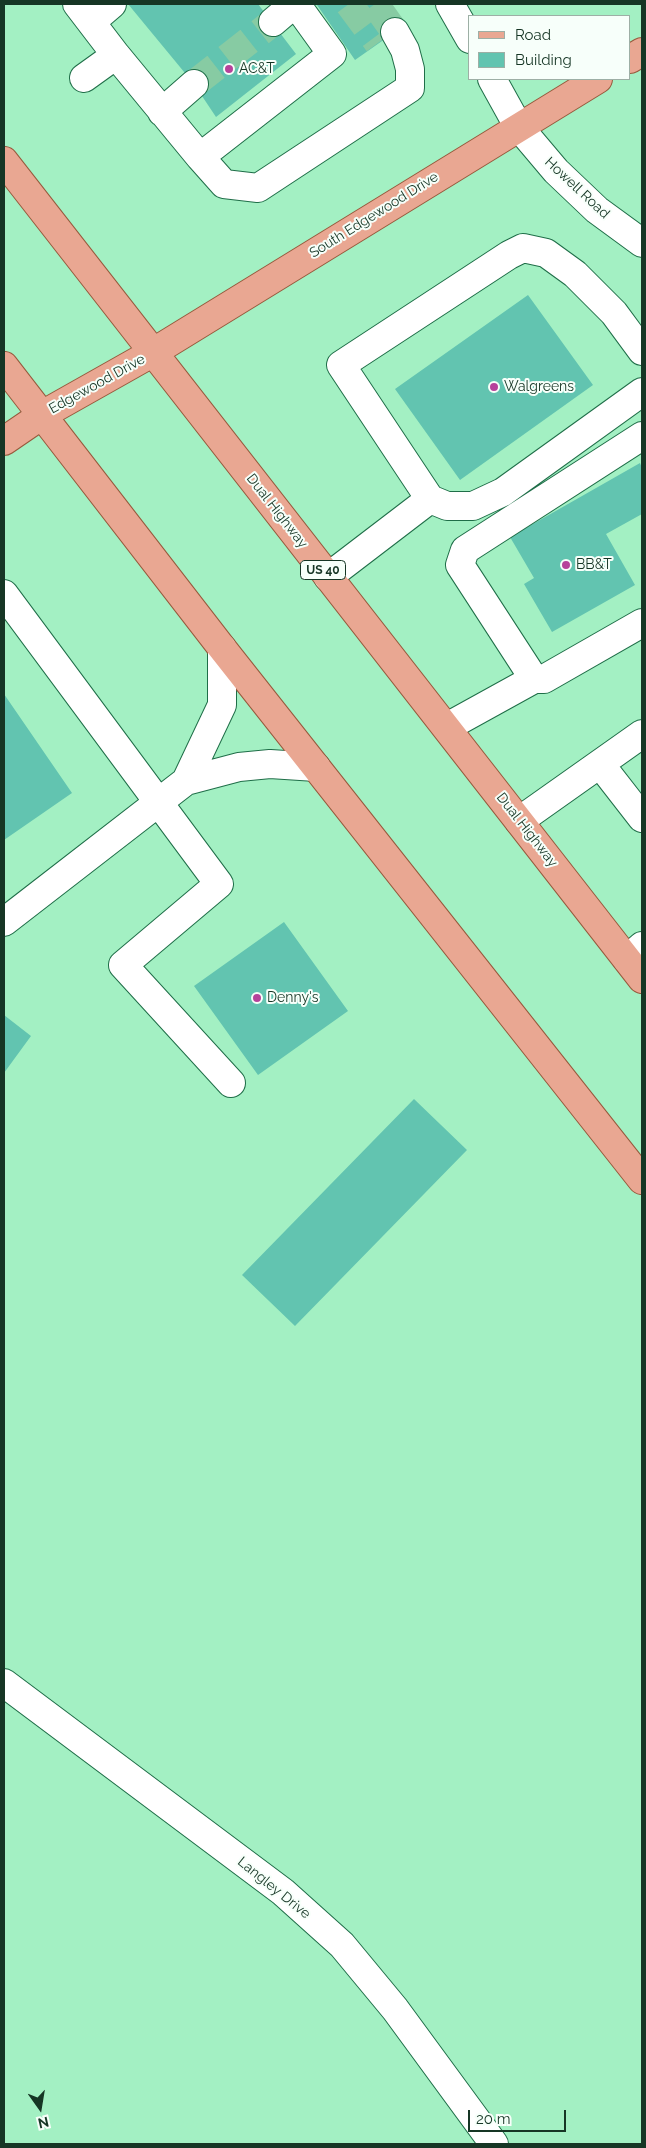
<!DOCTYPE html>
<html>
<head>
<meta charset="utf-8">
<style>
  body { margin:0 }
  #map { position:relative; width:646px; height:2148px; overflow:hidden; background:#a3f0c3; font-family:Raleway,sans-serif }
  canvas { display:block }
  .frame { position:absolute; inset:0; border:5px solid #163625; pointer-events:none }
  .legend { position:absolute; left:468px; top:15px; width:162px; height:65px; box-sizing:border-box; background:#f7fffa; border:1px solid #9dafa5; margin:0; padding:6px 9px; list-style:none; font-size:15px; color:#163625 }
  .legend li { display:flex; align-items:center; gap:10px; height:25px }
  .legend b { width:25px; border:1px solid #9dafa5 }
  .north { position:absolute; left:15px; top:2083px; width:50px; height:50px; -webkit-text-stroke:4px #f7fffa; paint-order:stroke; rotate:167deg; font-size:14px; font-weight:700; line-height:20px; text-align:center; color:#163625 }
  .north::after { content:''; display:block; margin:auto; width:18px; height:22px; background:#163625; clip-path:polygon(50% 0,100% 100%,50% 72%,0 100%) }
  .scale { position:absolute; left:468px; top:2110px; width:98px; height:22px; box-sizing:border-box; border:2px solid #163625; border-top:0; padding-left:6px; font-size:15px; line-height:18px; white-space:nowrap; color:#163625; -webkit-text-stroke:4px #f7fffa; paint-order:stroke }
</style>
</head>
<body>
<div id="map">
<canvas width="646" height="2148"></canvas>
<div class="frame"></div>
<ul class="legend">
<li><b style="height:6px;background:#e9a792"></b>Road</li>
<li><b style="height:14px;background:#62c4b0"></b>Building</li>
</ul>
<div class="north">N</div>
<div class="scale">20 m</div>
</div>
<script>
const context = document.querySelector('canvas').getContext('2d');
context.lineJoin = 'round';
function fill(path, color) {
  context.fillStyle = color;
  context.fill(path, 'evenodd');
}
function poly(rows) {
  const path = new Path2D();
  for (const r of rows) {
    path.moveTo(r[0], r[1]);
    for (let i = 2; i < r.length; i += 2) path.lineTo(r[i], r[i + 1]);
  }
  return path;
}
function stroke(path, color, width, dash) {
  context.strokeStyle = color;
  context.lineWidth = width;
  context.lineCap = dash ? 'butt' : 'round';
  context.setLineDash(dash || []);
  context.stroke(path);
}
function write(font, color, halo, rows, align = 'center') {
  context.font = font + ' Raleway,sans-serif';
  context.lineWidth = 4;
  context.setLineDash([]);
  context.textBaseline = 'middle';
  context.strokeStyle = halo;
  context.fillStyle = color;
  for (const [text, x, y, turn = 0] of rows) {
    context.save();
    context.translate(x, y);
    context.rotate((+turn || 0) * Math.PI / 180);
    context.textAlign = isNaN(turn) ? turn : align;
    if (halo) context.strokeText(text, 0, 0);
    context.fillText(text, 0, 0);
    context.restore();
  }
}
fill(poly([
  [128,4,258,4,296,54,216,117,194,84],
  [319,4,386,4,402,27,355,60,317,5],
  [528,295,593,385,460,480,395,389],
  [640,463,642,468,642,514,606,534,635,585,552,632,524,584,534,578,510,537],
  [4,694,72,793,4,840],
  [284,922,348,1011,258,1075,194,986],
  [4,1015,31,1036,4,1073],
  [414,1099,467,1150,295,1326,242,1275]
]), '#62c4b0');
stroke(poly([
  [349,4,378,43],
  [375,4,395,32],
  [194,84,273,22]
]), '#87cba3', 28, [28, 14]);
const minor = poly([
  [77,4,116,55],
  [450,4,470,39],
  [91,22,112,4],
  [273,22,294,4],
  [84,78,116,55,200,157,332,54,296,4],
  [492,79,518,126,556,171,597,210,642,243],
  [162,112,194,84],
  [200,157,224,184,258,188,410,88,410,69,405,50,395,32],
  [430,499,447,506,473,506,503,492,642,392],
  [328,577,430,499,341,365,509,255,523,248,546,253,575,274,614,313,642,351],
  [4,594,219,884,123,965,231,1083],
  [534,679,460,565,465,550,642,436],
  [447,727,534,679,544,679,642,623],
  [600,764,642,818],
  [186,781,222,705,222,648],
  [519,821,642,734],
  [4,922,186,781,239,767,270,764,316,767],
  [627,959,642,946],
  [4,1683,283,1892,342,1945,395,2009,494,2144]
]);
const major = poly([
  [630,59,642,52],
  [4,161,642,979],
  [4,366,222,648,642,1180],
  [4,441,42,415,152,353,598,79]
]);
stroke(minor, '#1f6e48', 30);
stroke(major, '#96593c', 30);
stroke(minor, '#fff', 28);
stroke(major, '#e9a792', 28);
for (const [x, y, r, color] of [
  [229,69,5,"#b6429b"],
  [494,387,5,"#b6429b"],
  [566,565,5,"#b6429b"],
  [257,998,5,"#b6429b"]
]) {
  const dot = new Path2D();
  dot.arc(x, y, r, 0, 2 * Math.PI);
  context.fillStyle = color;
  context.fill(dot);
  stroke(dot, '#f7fffa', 2);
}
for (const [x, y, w] of [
  [323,570,45]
]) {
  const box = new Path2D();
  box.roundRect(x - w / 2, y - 9.5, w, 19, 4);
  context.fillStyle = '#f7fffa';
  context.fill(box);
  stroke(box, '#163625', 1);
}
write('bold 12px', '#163625', null, [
  ["US 40",323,570]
]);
write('14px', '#163625', '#f7fffa', [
  ["AC&T",239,69],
  ["Walgreens",504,387],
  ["BB&T",576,565],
  ["Denny's",267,998]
], 'left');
write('14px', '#163625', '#f7fffa', [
  ["Howell Road",577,188,43],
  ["South Edgewood Drive",374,215,-32],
  ["Edgewood Drive",97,384,-29],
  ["Dual Highway",277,511,52],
  ["Dual Highway",527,830,52],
  ["Langley Drive",274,1888,39]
]);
</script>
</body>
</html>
